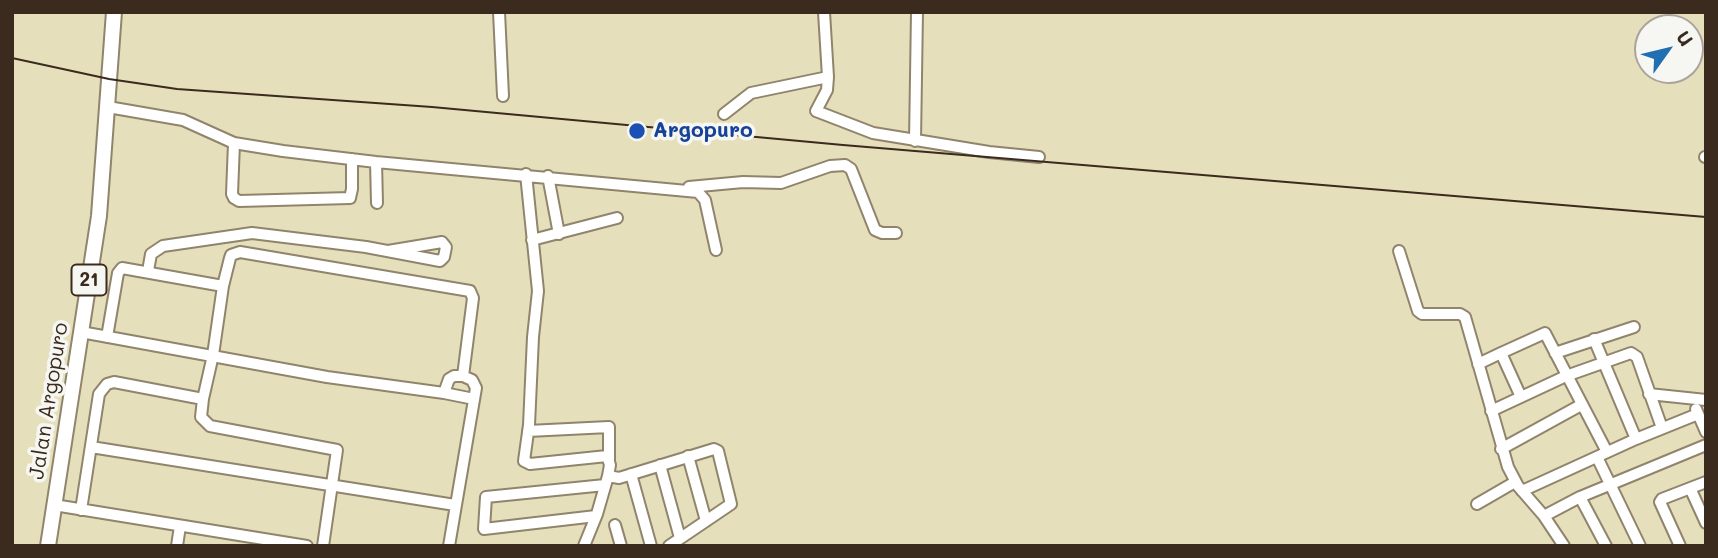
<!DOCTYPE html>
<html>
<head>
<meta charset="utf-8">
<style>
  body { margin:0 }
  #map { position:relative; width:1718px; height:558px; overflow:hidden; background:#e6dfbb; font-family:Mali,sans-serif }
  canvas { display:block }
  .frame { position:absolute; inset:0; border:14px solid #3b2a1e; pointer-events:none }
  .north { position:absolute; left:1634px; top:14px; width:70px; height:70px; box-sizing:border-box; background:#f6f6f2; border:2px solid #aba49d; border-radius:50%; rotate:56deg; font-size:19px; font-weight:700; line-height:28px; text-align:center; color:#3b2a1e }
  .north::after { content:''; display:block; margin:auto; width:24px; height:32px; background:#1f6fb2; clip-path:polygon(50% 0,100% 100%,50% 72%,0 100%) }
</style>
</head>
<body>
<div id="map">
<canvas width="1718" height="558"></canvas>
<div class="frame"></div>
<div class="north">U</div>
</div>
<script>
const context = document.querySelector('canvas').getContext('2d');
context.lineJoin = 'round';
function poly(rows) {
  const path = new Path2D();
  for (const r of rows) {
    path.moveTo(r[0], r[1]);
    for (let i = 2; i < r.length; i += 2) path.lineTo(r[i], r[i + 1]);
  }
  return path;
}
function stroke(path, color, width, dash) {
  context.strokeStyle = color;
  context.lineWidth = width;
  context.lineCap = dash ? 'butt' : 'round';
  context.setLineDash(dash || []);
  context.stroke(path);
}
function write(font, color, halo, rows, align = 'center') {
  context.font = font + ' Mali,sans-serif';
  context.lineWidth = 7;
  context.setLineDash([]);
  context.textBaseline = 'middle';
  context.strokeStyle = halo;
  context.fillStyle = color;
  for (const [text, x, y, turn = 0] of rows) {
    context.save();
    context.translate(x, y);
    context.rotate((+turn || 0) * Math.PI / 180);
    context.textAlign = isNaN(turn) ? turn : align;
    if (halo) context.strokeText(text, 0, 0);
    context.fillText(text, 0, 0);
    context.restore();
  }
}
const minor = poly([
  [499,12,503,96],
  [824,12,828,77,827,90,816,111,873,133,989,152,1039,157],
  [108,107,183,120,234,143,283,151,376,162,698,192,705,200,716,250],
  [724,114,751,93,828,77],
  [915,141,917,12],
  [234,143,232,194,234,198,239,201,350,198,352,189,352,159],
  [1705,157,1706,157],
  [376,162,377,203],
  [526,174,538,291,533,337,529,425,524,461,530,464,607,456,610,465,608,476,597,514,584,546],
  [548,176,559,234],
  [689,187,743,182,781,183,830,166,845,165,851,169,875,230,882,233,896,233],
  [532,240,617,218],
  [1399,251,1418,311,1422,314,1460,314,1465,317,1508,467,1518,486,1544,516,1564,546],
  [148,271,151,254,163,246,252,233,366,247,440,261,444,257,446,247,442,242,388,251],
  [81,332,327,377,444,393,474,399],
  [107,337,118,273,122,268,223,286],
  [1594,339,1636,439],
  [1555,353,1634,327],
  [1478,364,1501,353],
  [1649,394,1706,400],
  [1521,397,1501,353,1545,333,1607,452],
  [203,399,213,355,223,286,230,258,231,255,240,252,470,291,473,298,463,376,454,376,449,379,444,393],
  [1696,409,1706,432],
  [1491,411,1566,376,1631,353,1637,357,1662,428],
  [528,431,609,427,609,460],
  [91,447,455,505],
  [1501,449,1581,405],
  [688,456,706,521],
  [1597,457,1640,546],
  [660,465,680,538],
  [631,474,651,546],
  [608,476,619,478,714,449,718,451,731,504,669,546],
  [1690,488,1706,523],
  [1522,491,1636,439,1698,414],
  [1580,497,1706,445],
  [1477,504,1515,482],
  [54,505,307,546],
  [81,510,99,394,107,384,114,382,203,399,201,417,210,426,337,450,323,546],
  [596,516,484,529,486,497,605,485],
  [1544,516,1580,497,1606,546],
  [615,525,621,546],
  [177,546,180,526],
  [449,546,476,388,472,380,463,376],
  [1680,546,1660,502,1662,499,1706,482]
]);
const highway = poly([
  [48,546,99,216,114,12]
]);
stroke(minor, '#90846c', 14);
stroke(highway, '#90846c', 18);
stroke(minor, '#fff', 10);
stroke(highway, '#fff', 14);
stroke(poly([
  [12,58,109,79,177,89,432,107,843,145,1706,217]
]), '#3b2a1e', 2);
for (const [x, y, r, color] of [
  [637,131,9,"#1a4fb4"]
]) {
  const dot = new Path2D();
  dot.arc(x, y, r, 0, 2 * Math.PI);
  context.fillStyle = color;
  context.fill(dot);
  stroke(dot, '#f6f6f2', 2.5);
}
for (const [x, y, w] of [
  [89,280,35]
]) {
  const box = new Path2D();
  box.roundRect(x - w / 2, y - 15.5, w, 31, 5);
  context.fillStyle = '#f6f6f2';
  context.fill(box);
  stroke(box, '#3b2a1e', 2);
}
write('bold 19px', '#3b2a1e', null, [
  ["21",89,280]
]);
write('bold 21px', '#164399', '#f6f6f2', [
  ["Argopuro",653,131]
], 'left');
write('21px', '#3b2a1e', '#f6f6f2', [
  ["Jalan Argopuro",49,401,-81]
]);
</script>
</body>
</html>
